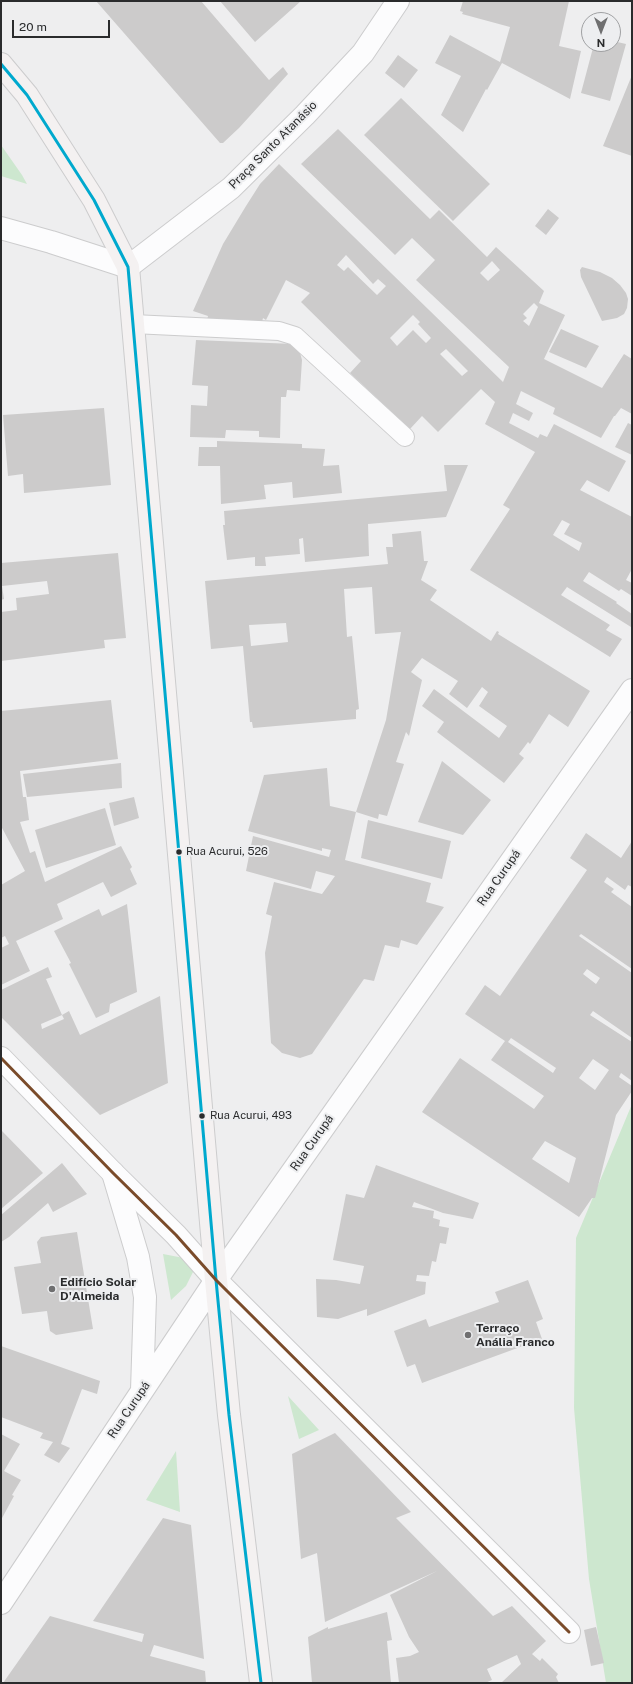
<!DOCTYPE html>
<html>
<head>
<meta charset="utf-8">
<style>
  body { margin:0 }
  #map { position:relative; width:633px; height:1684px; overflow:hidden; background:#eeeeef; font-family:"Public Sans",sans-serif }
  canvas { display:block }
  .frame { position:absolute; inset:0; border:2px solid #2a2b2c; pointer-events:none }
  .north { position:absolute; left:581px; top:12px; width:40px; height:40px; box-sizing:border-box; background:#edeef0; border:1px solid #9fa0a2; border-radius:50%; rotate:180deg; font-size:11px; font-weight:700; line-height:16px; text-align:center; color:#2a2b2c }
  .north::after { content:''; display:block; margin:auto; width:14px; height:18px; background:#6f6f70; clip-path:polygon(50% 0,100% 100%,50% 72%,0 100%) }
  .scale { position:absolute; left:12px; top:20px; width:98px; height:18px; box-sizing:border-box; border:2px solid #2a2b2c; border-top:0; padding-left:5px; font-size:12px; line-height:14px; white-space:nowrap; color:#2a2b2c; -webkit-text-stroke:3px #edeef0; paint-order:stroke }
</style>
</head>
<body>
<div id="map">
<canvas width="633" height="1684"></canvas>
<div class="frame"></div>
<div class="north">N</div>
<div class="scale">20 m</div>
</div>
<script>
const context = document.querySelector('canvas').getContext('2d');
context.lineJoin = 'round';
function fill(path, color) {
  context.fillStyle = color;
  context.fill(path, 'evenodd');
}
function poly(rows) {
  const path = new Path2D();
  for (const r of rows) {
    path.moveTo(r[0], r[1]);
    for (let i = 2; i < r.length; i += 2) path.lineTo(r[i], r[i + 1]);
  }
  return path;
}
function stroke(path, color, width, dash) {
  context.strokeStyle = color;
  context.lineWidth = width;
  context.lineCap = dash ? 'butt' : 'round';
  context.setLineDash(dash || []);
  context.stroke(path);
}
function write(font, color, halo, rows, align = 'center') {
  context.font = font + ' "Public Sans",sans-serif';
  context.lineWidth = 4;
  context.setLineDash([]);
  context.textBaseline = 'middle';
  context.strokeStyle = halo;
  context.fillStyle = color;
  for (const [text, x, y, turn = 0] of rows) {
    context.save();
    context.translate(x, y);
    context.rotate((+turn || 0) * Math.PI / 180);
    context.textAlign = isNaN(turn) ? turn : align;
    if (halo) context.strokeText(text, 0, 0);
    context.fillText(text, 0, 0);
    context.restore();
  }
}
fill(poly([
  [1,145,22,175,27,184,1,176],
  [632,1104,632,1683,606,1683,589,1579,574,1408,576,1238],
  [163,1254,189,1259,195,1268,186,1286,171,1300],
  [288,1396,319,1430,299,1439],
  [176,1451,180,1512,146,1500]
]), '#cde7cf');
fill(poly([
  [96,1,201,1,269,80,283,67,288,74,239,128,223,143,220,143],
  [220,1,301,1,255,42],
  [463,1,569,1,559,46,581,51,570,99,502,63,487,90,486,89,463,132,441,115,461,76,435,63,450,35,500,62,510,27,462,14,463,12,460,11],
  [613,41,626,44,610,101,581,93,594,44,613,44],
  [398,55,418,70,404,88,385,73],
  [632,75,632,156,603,146],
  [401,98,490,184,453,221,364,135],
  [338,129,430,219,439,210,487,257,496,247,544,291,539,303,565,315,544,359,602,388,624,354,632,359,632,414,621,408,615,416,614,416,601,438,553,414,555,408,521,391,516,404,533,413,529,421,513,413,509,423,538,438,540,434,547,437,554,424,626,461,609,492,587,480,580,490,632,517,632,569,626,580,632,583,632,596,621,589,619,591,589,572,583,581,617,602,616,603,632,614,632,625,631,627,567,587,561,595,610,625,606,630,622,639,610,657,470,570,510,509,503,505,535,452,485,424,495,402,481,389,438,432,422,416,410,429,350,373,361,361,301,302,310,293,286,280,266,320,263,318,262,322,207,320,208,316,193,311,223,244,246,206,260,184,279,164,503,382,509,367,416,280,435,260,412,238,395,255,301,164],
  [346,255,373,284,378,279,386,286,377,295,348,267,344,271,337,265],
  [492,261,500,270,488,281,480,273],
  [534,303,538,307,529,326,523,321,527,318,523,314],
  [413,315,420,322,418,324,431,338,426,343,413,330,397,346,390,338],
  [446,349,468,371,462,376,440,354],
  [562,520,570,524,564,534,582,543,579,551,553,535],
  [548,209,559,218,546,235,535,226],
  [582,267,600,272,612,278,620,285,626,293,628,299,627,308,624,314,617,318,602,321,581,277,580,270],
  [561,329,599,346,586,368,549,352],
  [196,340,294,344,299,349,302,360,300,391,287,390,286,397,281,397,280,438,259,437,259,431,226,430,225,438,190,437,191,405,207,406,208,386,192,385],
  [104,408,111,485,24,493,23,474,8,476,3,415],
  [628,423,632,425,632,455,615,447],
  [217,441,302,444,302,448,325,449,323,466,339,465,342,493,293,498,292,482,264,485,266,499,221,504,220,466,198,466,199,447,217,447],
  [444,465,468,465,446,517,368,524,369,556,305,562,303,538,299,539,300,554,265,557,266,566,255,566,255,557,227,560,223,525,225,525,224,511,447,491],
  [421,531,424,561,428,561,421,580,437,590,430,600,491,641,497,631,499,632,498,634,590,691,568,727,549,714,530,744,528,742,519,754,524,758,504,783,437,732,444,722,422,706,434,689,499,738,507,726,479,706,488,692,482,687,467,708,449,694,458,681,422,658,411,672,422,680,409,736,406,732,396,762,404,764,387,816,379,814,378,819,356,812,345,860,431,883,426,902,444,907,417,945,401,940,399,948,385,945,374,981,364,979,312,1054,300,1058,282,1053,271,1043,265,953,272,916,266,914,274,882,322,894,335,876,316,871,311,889,246,871,253,836,329,857,331,850,322,848,322,851,248,831,264,775,327,768,330,806,356,812,386,720,401,632,375,634,372,587,344,589,347,637,352,636,359,709,356,710,356,719,253,728,252,722,250,722,243,646,211,649,205,581,388,564,386,547,393,547,392,534],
  [286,623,288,642,251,646,249,625],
  [118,553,126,638,104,640,105,648,1,661,1,612,17,610,16,598,49,594,47,581,2,586,4,599,1,600,1,563],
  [111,700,118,759,20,771,23,797,26,797,29,820,20,822,30,853,35,851,45,882,121,846,132,867,130,869,137,884,111,897,103,882,57,904,63,919,16,941,30,971,1,985,1,948,9,944,5,936,1,938,1,885,25,871,1,826,1,711],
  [442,761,491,800,463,835,418,822],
  [121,763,122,788,27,797,23,774],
  [134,797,139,818,114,826,109,803],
  [105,808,116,845,46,868,35,830],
  [368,820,451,841,442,879,361,858],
  [586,833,621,858,632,841,632,887,628,885,625,890,607,877,604,882,614,889,611,892,632,907,632,969,581,934,579,936,632,973,632,1038,593,1011,590,1015,632,1042,632,1081,621,1073,619,1077,632,1086,632,1091,616,1115,595,1198,592,1198,579,1217,422,1112,460,1058,534,1109,544,1096,491,1060,505,1041,465,1014,485,985,500,996,587,870,570,858],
  [587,969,600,978,596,984,583,974],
  [511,1038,556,1068,553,1073,508,1042],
  [593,1059,609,1070,595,1090,579,1078],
  [545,1141,576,1158,569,1183,532,1159],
  [127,904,137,992,110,1004,109,1012,96,1018,69,964,71,963,54,931,99,909,102,916],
  [48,967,52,977,46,979,62,1015,41,1024,42,1029,64,1019,62,1015,69,1011,80,1035,160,996,168,1083,100,1115,1,1017,1,990],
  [2,1131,43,1173,1,1209,1,1132],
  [62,1163,87,1194,53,1212,48,1203,9,1237,1,1242,1,1215],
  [376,1165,479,1203,473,1219,443,1213,414,1202,412,1207,434,1211,433,1218,440,1220,439,1226,449,1228,446,1244,440,1243,436,1262,432,1261,429,1276,417,1275,416,1281,426,1282,425,1294,367,1316,367,1309,338,1319,317,1317,316,1279,336,1280,360,1284,364,1266,333,1260,346,1194,364,1198],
  [77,1232,93,1329,56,1335,50,1331,47,1311,22,1314,14,1267,41,1263,37,1242,41,1237],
  [528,1280,543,1319,536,1322,542,1339,422,1383,415,1364,407,1367,394,1331,426,1319,429,1327,499,1302,495,1292],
  [1,1346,100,1381,97,1394,82,1389,61,1444,70,1448,59,1463,44,1455,53,1442,40,1438,43,1433,1,1417],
  [335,1433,411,1512,396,1518,493,1616,512,1606,546,1641,532,1654,540,1661,542,1658,558,1674,556,1677,559,1683,501,1683,521,1664,517,1655,487,1669,492,1680,485,1683,399,1683,396,1658,410,1656,419,1652,409,1637,390,1595,437,1571,325,1622,317,1553,301,1559,292,1454],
  [1,1434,20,1444,4,1471,21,1480,12,1495,14,1496,1,1520],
  [163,1518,191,1525,204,1659,154,1645,150,1656,205,1671,206,1683,3,1683,50,1616,142,1642,144,1634,93,1621],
  [387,1612,392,1640,387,1641,391,1683,312,1683,308,1637,328,1627,328,1629],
  [596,1627,604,1663,591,1666,584,1630]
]), '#cccbcb');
const service = poly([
  [133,324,279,331,295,336,405,437]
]);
const minor = poly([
  [1,228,51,242,128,267,231,188,305,115,363,53,398,1],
  [1,1058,113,1173,176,1235,216,1280,569,1632]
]);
const tertiary = poly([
  [113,1173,138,1257,145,1297,142,1390],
  [1,1603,216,1280,632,690]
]);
const secondary = poly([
  [1,64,27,95,94,200,128,267,216,1280,229,1415,261,1683]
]);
stroke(service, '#cccccd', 20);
stroke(minor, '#cccccd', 24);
stroke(tertiary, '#cccccd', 24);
stroke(secondary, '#cccccd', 24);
stroke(service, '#fcfcfd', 18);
stroke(minor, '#fcfcfd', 22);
stroke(tertiary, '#fcfcfd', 22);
stroke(secondary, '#f4f1f1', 22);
stroke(poly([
  [1,64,27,95,94,200,128,267,216,1280,229,1415,261,1683]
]), '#00a9ce', 3);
stroke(poly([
  [1,1058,113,1173,176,1235,216,1280,569,1632]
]), '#7a4b2a', 3);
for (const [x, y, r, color] of [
  [179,852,3.5,"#2a2b2c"],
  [202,1116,3.5,"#2a2b2c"],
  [52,1289,4,"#6f6f70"],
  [468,1335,4,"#6f6f70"]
]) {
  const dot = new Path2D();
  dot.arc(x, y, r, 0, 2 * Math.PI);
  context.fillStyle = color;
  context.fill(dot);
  stroke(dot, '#edeef0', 1.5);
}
write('11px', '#2a2b2c', '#edeef0', [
  ["Rua Acurui, 526",186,852],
  ["Rua Acurui, 493",210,1116]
], 'left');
write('12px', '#2a2b2c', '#edeef0', [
  ["Praça Santo Atanásio",273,145,-45],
  ["Rua Curupá",499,878,-55],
  ["Rua Curupá",312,1143,-55],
  ["Rua Curupá",129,1410,-56]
]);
write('bold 12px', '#2a2b2c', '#edeef0', [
  ["Edifício Solar",60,1282],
  ["D'Almeida",60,1296],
  ["Terraço",476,1328],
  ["Anália Franco",476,1342]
], 'left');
</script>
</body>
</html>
